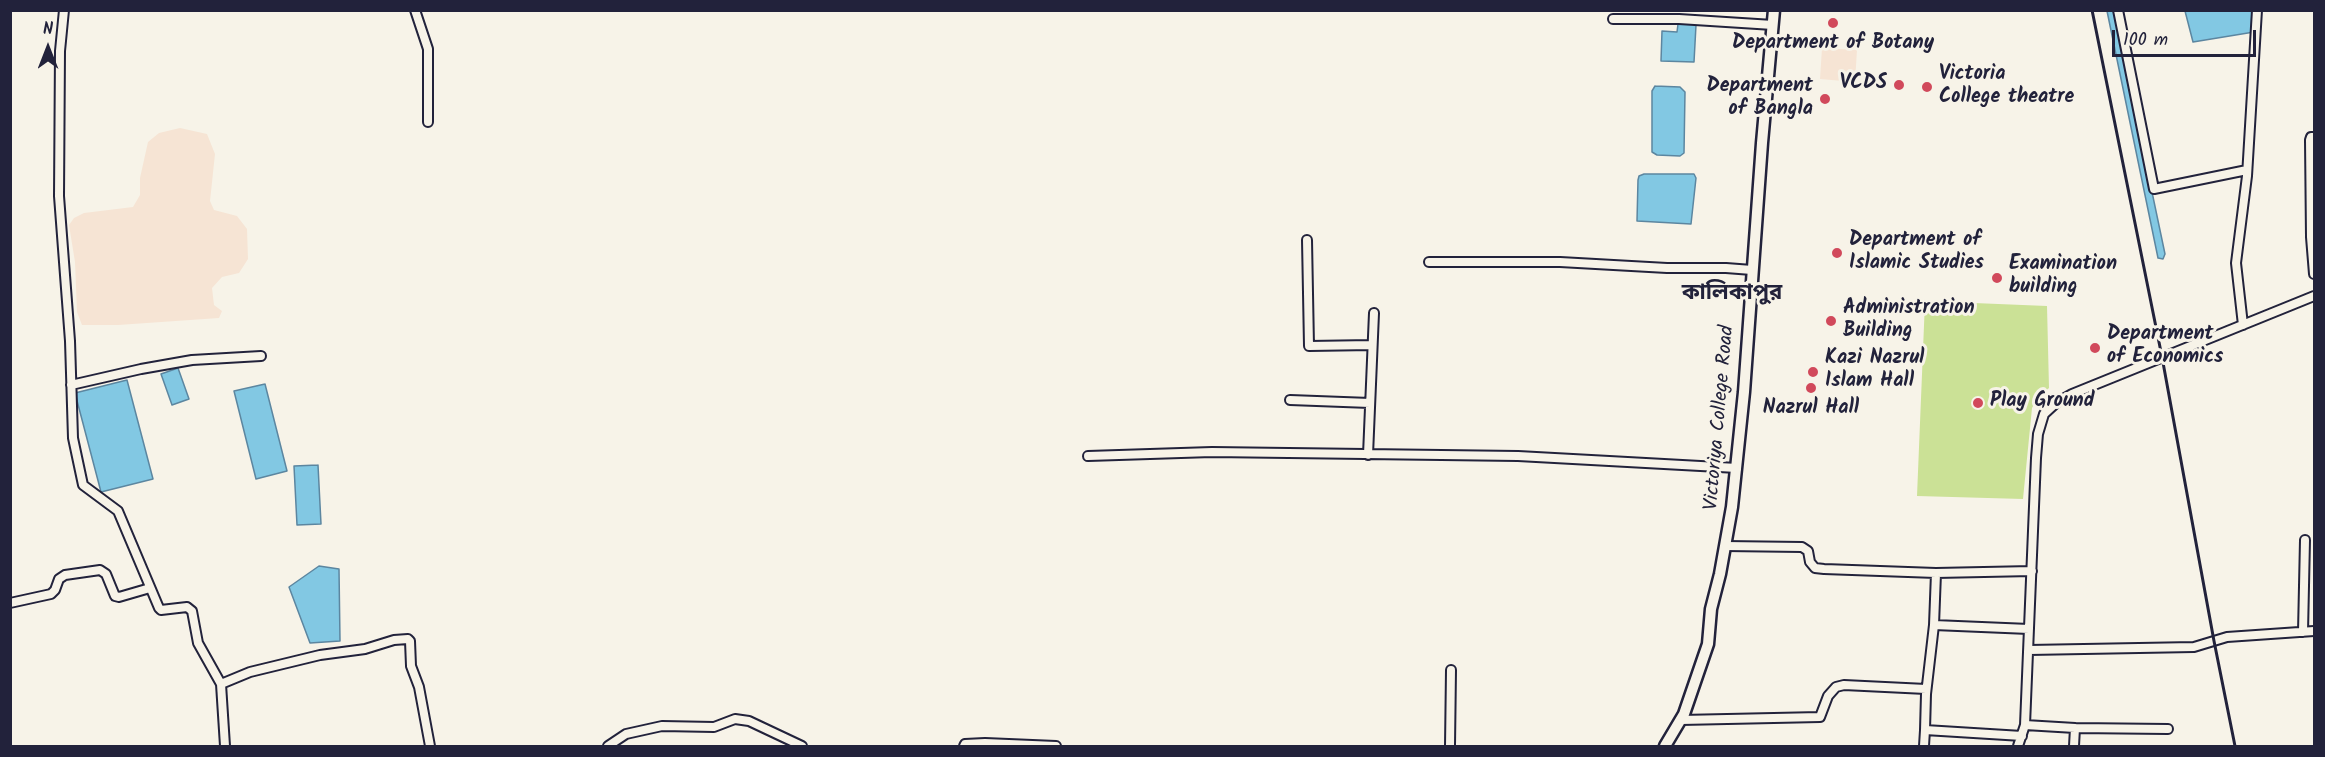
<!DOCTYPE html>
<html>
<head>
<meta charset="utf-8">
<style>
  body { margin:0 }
  #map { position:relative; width:2325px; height:757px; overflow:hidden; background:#f7f3e8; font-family:Kalam,sans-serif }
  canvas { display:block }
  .frame { position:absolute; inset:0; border:12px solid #22223b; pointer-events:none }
  .north { position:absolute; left:18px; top:18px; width:60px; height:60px; -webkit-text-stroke:4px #f7f3e8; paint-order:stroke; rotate:0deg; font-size:16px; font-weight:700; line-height:24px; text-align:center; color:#22223b }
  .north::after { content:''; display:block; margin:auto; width:21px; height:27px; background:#22223b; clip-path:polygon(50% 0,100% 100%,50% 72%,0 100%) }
  .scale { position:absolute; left:2112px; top:30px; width:144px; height:27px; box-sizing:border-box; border:3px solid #22223b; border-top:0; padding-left:8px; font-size:18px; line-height:21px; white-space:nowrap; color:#22223b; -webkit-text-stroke:4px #f7f3e8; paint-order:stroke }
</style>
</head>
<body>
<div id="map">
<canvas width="2325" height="757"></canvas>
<div class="frame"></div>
<div class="north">N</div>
<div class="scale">100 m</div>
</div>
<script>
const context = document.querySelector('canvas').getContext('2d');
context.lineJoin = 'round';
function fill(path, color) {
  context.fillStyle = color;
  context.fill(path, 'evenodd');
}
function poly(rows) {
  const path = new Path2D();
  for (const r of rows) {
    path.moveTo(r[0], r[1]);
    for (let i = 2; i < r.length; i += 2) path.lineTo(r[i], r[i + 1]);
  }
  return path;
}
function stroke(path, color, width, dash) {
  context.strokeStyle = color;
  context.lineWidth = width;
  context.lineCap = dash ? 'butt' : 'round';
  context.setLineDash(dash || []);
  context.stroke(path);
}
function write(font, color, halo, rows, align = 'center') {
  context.font = font + ' Kalam,"Noto Sans Bengali",sans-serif';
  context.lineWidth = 6;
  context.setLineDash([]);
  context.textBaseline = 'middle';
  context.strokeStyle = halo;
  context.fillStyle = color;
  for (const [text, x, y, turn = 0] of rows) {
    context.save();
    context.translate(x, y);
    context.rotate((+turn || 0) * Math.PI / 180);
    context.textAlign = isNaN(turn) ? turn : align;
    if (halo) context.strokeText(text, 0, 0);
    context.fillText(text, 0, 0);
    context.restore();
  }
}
fill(poly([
  [1822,48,1857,50,1855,82,1820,79],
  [180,128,207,134,215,154,210,201,214,210,237,216,247,229,248,259,239,273,222,277,212,288,214,305,222,311,219,318,118,325,82,325,77,312,75,262,69,225,74,218,84,213,133,207,140,195,140,178,148,142,159,133]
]), '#f6e4d4');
fill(poly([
  [1925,301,2047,306,2049,388,2038,397,2032,408,2023,499,1917,496]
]), '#cbe196');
const water = poly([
  [2107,11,2114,11,2165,254,2163,259,2158,258,2107,11],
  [2185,11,2255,11,2254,32,2193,42,2185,11],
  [1695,23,1696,25,1694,62,1661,61,1662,31,1677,32,1678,24,1695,23],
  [1655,86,1680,87,1685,92,1684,153,1680,156,1657,155,1652,152,1652,91,1655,86],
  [1644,174,1694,174,1696,178,1691,224,1637,221,1638,180,1639,176,1644,174],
  [178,368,189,399,172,405,161,374,178,368],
  [127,380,153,479,101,492,75,393,127,380],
  [265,384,287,471,256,479,234,391,265,384],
  [318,465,321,524,297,525,294,466,318,465],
  [319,566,339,569,340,641,310,643,289,587,319,566]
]);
fill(water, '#82c8e3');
stroke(water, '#5c86a0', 1.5);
const street = poly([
  [64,10,60,51,59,196,70,341,73,438,83,485,118,511,159,608,161,610,187,607,192,611,198,643,221,684,225,746],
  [415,10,428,49,428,122],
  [2118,10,2154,189,2247,170],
  [1613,19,1679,19,1773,25],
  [2314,137,2311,137,2310,140,2311,237,2314,274],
  [1307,240,1309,346,1372,345],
  [1429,262,1560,262,1667,268,1726,268,1752,270],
  [2243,325,2236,263,2247,176,2257,10],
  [71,385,141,369,192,360,261,356],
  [1290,400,1370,403],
  [1368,455,1374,313],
  [1088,456,1212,452,1518,456,1737,468],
  [1725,546,1802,547,1808,551,1810,562,1815,568,1824,569,1936,573,2032,571],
  [1936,573,1934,625,2029,629],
  [10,603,51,594,55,590,59,579,65,575,100,570,106,574,115,596,119,597,150,588],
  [1934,625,1926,694,1925,730,2022,736],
  [2303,632,2305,540],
  [2029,650,2194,647,2227,637,2314,631],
  [221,684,250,672,320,655,365,649,394,640,408,639,410,641,411,666,419,687,430,746],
  [1681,720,1820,717,1828,696,1836,687,1844,685,1926,689],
  [2025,725,2075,728,2074,746],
  [2075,728,2168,729],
  [608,746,626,734,662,726,714,727,735,719,749,721,802,746],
  [964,746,965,744,985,743,1056,746],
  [1450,746,1451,670],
  [1924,746,1925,730],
  [2018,746,2025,725,2036,458,2038,434,2044,414,2056,403,2072,394,2314,296]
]);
const secondary = poly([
  [1665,746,1684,714,1708,644,1711,609,1720,574,1732,507,1744,392,1762,143,1774,10]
]);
stroke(street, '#22223b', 12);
stroke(secondary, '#22223b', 15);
stroke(street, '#f7f3e8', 8);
stroke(secondary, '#f7f3e8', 10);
stroke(poly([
  [2092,10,2162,357,2214,641,2235,746]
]), '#22223b', 3);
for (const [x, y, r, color] of [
  [1833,23,6,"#d1495b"],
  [1899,85,6,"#d1495b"],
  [1927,87,6,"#d1495b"],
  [1825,99,6,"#d1495b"],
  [1837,253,6,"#d1495b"],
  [1997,278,6,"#d1495b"],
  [1831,321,6,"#d1495b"],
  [2095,348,6,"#d1495b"],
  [1813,372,6,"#d1495b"],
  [1811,388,6,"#d1495b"],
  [1978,403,6,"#d1495b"]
]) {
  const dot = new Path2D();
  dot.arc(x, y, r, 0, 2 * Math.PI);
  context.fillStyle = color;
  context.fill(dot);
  stroke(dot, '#f7f3e8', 2);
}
write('bold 20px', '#22223b', '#f7f3e8', [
  ["Department of Botany",1833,45,"center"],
  ["Victoria",1939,76],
  ["College theatre",1939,99],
  ["VCDS",1887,85,"right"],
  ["Department",1813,88,"right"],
  ["of Bangla",1813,111,"right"],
  ["Department of",1849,242],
  ["Islamic Studies",1849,265],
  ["Examination",2009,266],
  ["building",2009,289],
  ["Administration",1843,310],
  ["Building",1843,333],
  ["Department",2107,336],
  ["of Economics",2107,359],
  ["Kazi Nazrul",1825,360],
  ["Islam Hall",1825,383],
  ["Play Ground",1990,403],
  ["Nazrul Hall",1811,410,"center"]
], 'left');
write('20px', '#22223b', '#f7f3e8', [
  ["Victoriya College Road",1721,418,-85]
]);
write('bold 22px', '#22223b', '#f7f3e8', [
  ["কালিকাপুর",1732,295]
]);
</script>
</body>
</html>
